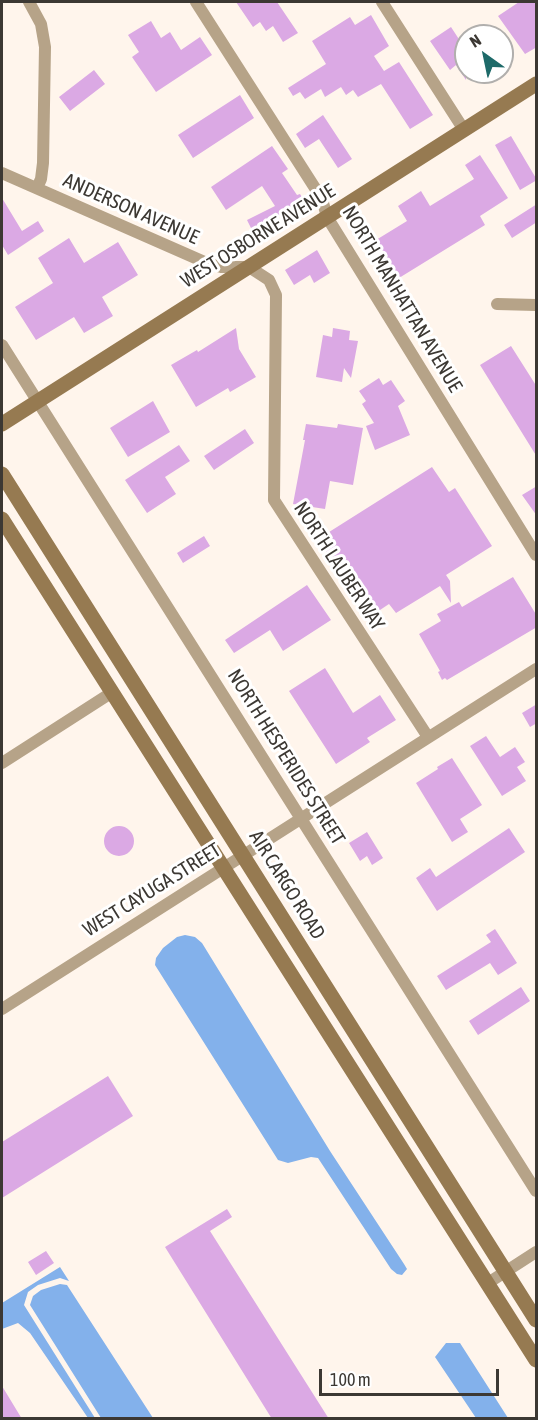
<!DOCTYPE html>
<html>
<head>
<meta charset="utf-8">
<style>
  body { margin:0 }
  #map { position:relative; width:538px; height:1420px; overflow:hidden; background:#fff5ec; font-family:"Asap Condensed",sans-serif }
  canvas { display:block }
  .frame { position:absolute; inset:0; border:3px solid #3c3833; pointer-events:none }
  .north { position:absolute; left:454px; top:24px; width:60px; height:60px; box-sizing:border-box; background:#fff; border:2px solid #b1afad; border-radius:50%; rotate:327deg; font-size:16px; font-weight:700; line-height:24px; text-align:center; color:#3c3833 }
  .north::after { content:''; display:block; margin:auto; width:21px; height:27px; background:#1e6a69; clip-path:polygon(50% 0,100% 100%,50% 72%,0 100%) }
  .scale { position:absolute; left:319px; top:1369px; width:180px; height:27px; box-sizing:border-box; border:3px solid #3c3833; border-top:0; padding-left:8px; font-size:18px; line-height:21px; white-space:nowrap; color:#3c3833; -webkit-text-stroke:4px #fff; paint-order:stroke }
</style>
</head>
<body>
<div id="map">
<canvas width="538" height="1420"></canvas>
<div class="frame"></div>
<div class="north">N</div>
<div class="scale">100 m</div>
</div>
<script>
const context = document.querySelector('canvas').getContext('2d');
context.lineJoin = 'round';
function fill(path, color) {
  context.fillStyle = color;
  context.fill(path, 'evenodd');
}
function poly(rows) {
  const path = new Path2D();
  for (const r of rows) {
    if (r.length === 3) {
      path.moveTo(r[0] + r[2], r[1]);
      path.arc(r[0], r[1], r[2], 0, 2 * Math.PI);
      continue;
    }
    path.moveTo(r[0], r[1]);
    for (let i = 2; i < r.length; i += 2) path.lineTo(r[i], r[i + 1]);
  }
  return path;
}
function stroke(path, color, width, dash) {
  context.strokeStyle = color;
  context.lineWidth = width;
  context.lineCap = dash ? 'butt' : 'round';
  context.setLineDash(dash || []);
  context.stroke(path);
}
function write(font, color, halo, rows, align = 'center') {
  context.font = font + ' "Asap Condensed",sans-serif';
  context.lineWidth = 6;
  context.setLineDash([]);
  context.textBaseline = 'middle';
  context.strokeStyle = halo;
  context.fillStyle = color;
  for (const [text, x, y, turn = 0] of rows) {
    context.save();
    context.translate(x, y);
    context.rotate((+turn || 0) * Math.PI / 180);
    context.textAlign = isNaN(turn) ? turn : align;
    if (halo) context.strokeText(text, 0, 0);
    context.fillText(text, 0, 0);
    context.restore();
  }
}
fill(poly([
  [185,935,195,937,202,943,330,1151,404,1264,407,1269,402,1275,397,1274,391,1269,318,1158,311,1157,288,1163,278,1160,155,965,156,958,163,948,177,937],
  [60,1267,69,1281,60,1278,38,1285,28,1292,24,1305,95,1418,88,1418,30,1333,18,1323,2,1329,2,1303],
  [60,1284,67,1285,153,1418,101,1418,30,1305,33,1296,41,1290],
  [446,1343,460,1343,508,1418,476,1418,435,1357]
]), '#83b1eb');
fill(poly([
  [236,2,277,2,298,33,283,42,273,26,266,31,260,22,253,27],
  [519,2,537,2,537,47,525,54,498,16],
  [371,15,389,46,374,56,384,71,399,62,433,115,410,129,381,84,358,97,353,90,346,95,341,87,325,97,321,89,305,99,300,92,293,96,288,88,326,64,312,41,350,17,355,25],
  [151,21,161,38,170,32,181,50,200,37,212,55,156,92,132,57,139,52,128,35],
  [451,27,466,50,466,80,456,65,450,70,430,41],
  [94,70,105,84,70,111,59,97],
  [240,95,254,118,193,158,178,135],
  [323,115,352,159,338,168,319,139,305,148,296,134],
  [511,136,537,180,520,190,495,145],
  [272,146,288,169,282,173,297,195,300,194,303,199,272,220,252,230,247,220,275,206,262,186,226,210,211,187],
  [480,155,508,198,480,216,485,225,399,278,376,240,407,221,398,206,421,191,430,206,474,179,465,165],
  [2,198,22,231,38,221,44,231,8,255,2,245],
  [537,204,537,222,512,238,504,225],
  [69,238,84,263,118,242,138,275,102,297,113,316,84,333,74,317,36,340,15,307,53,283,38,258],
  [317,250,330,273,314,283,310,275,294,285,285,270],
  [236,328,239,349,256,377,230,392,228,388,196,407,171,365,197,350,198,352],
  [333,328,350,331,349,340,358,341,351,378,344,368,342,382,316,377,323,335,332,337],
  [511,346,537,387,537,457,480,365],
  [379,378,383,385,391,380,405,401,398,406,410,435,375,450,366,426,374,423,362,404,366,401,359,391],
  [153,401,170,432,128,457,110,428],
  [306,424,337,428,338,424,363,428,353,485,330,481,325,509,293,504,305,440,303,440],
  [245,429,254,443,214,470,204,456],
  [179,445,190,461,165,477,176,494,147,513,125,480],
  [432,467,449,492,455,488,492,546,446,575,450,581,451,603,440,586,396,613,389,604,377,612,367,596,360,595,360,591,355,590,356,587,347,585,318,539],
  [537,486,537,516,522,495],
  [204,536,210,546,183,563,177,553],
  [513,577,537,616,537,627,447,680,445,678,442,680,438,672,440,671,419,634,441,621,437,614,459,602,462,607],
  [307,585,331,620,283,651,270,630,234,653,225,640],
  [325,668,353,713,380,695,396,720,367,738,370,742,336,764,289,691],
  [537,704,537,723,530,727,522,713],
  [486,736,500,757,515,747,525,762,517,767,526,781,502,796,470,746],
  [452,758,482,805,460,819,468,832,452,842,416,783,438,769,437,767],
  [119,841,15],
  [509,828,525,852,437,911,416,878,430,868,436,877],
  [367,832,383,858,372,865,367,856,360,861,349,843],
  [495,929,517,963,498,975,490,963,446,990,437,976,491,942,486,935],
  [521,987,530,1001,478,1035,469,1021],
  [108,1076,133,1116,2,1198,2,1142],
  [227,1209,232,1217,210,1231,329,1419,272,1419,165,1247],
  [46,1251,54,1263,36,1275,28,1262],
  [2,1386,22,1419,2,1419]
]), '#dba9e4');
stroke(poly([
  [29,2,41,24,45,47,43,163,41,179,37,188],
  [196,2,322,199,327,217,536,555],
  [382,2,464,130],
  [2,173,209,264,221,267,249,267,269,280,276,295,274,500,428,737],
  [497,304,536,305],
  [2,345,536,1191],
  [2,763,111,693],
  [2,1009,536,669],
  [488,1283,536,1252]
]), '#b6a388', 12);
stroke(poly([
  [2,424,536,84],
  [2,474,536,1320],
  [2,519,536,1360]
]), '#967a51', 15);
write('20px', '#3c3833', '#fff', [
  ["ANDERSON AVENUE",131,209,24],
  ["WEST OSBORNE AVENUE",258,236,-32],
  ["NORTH MANHATTAN AVENUE",402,299,59],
  ["NORTH LAUBER WAY",339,566,57],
  ["NORTH HESPERIDES STREET",286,757,58],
  ["AIR CARGO ROAD",287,885,58],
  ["WEST CAYUGA STREET",152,890,-32]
]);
</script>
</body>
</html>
